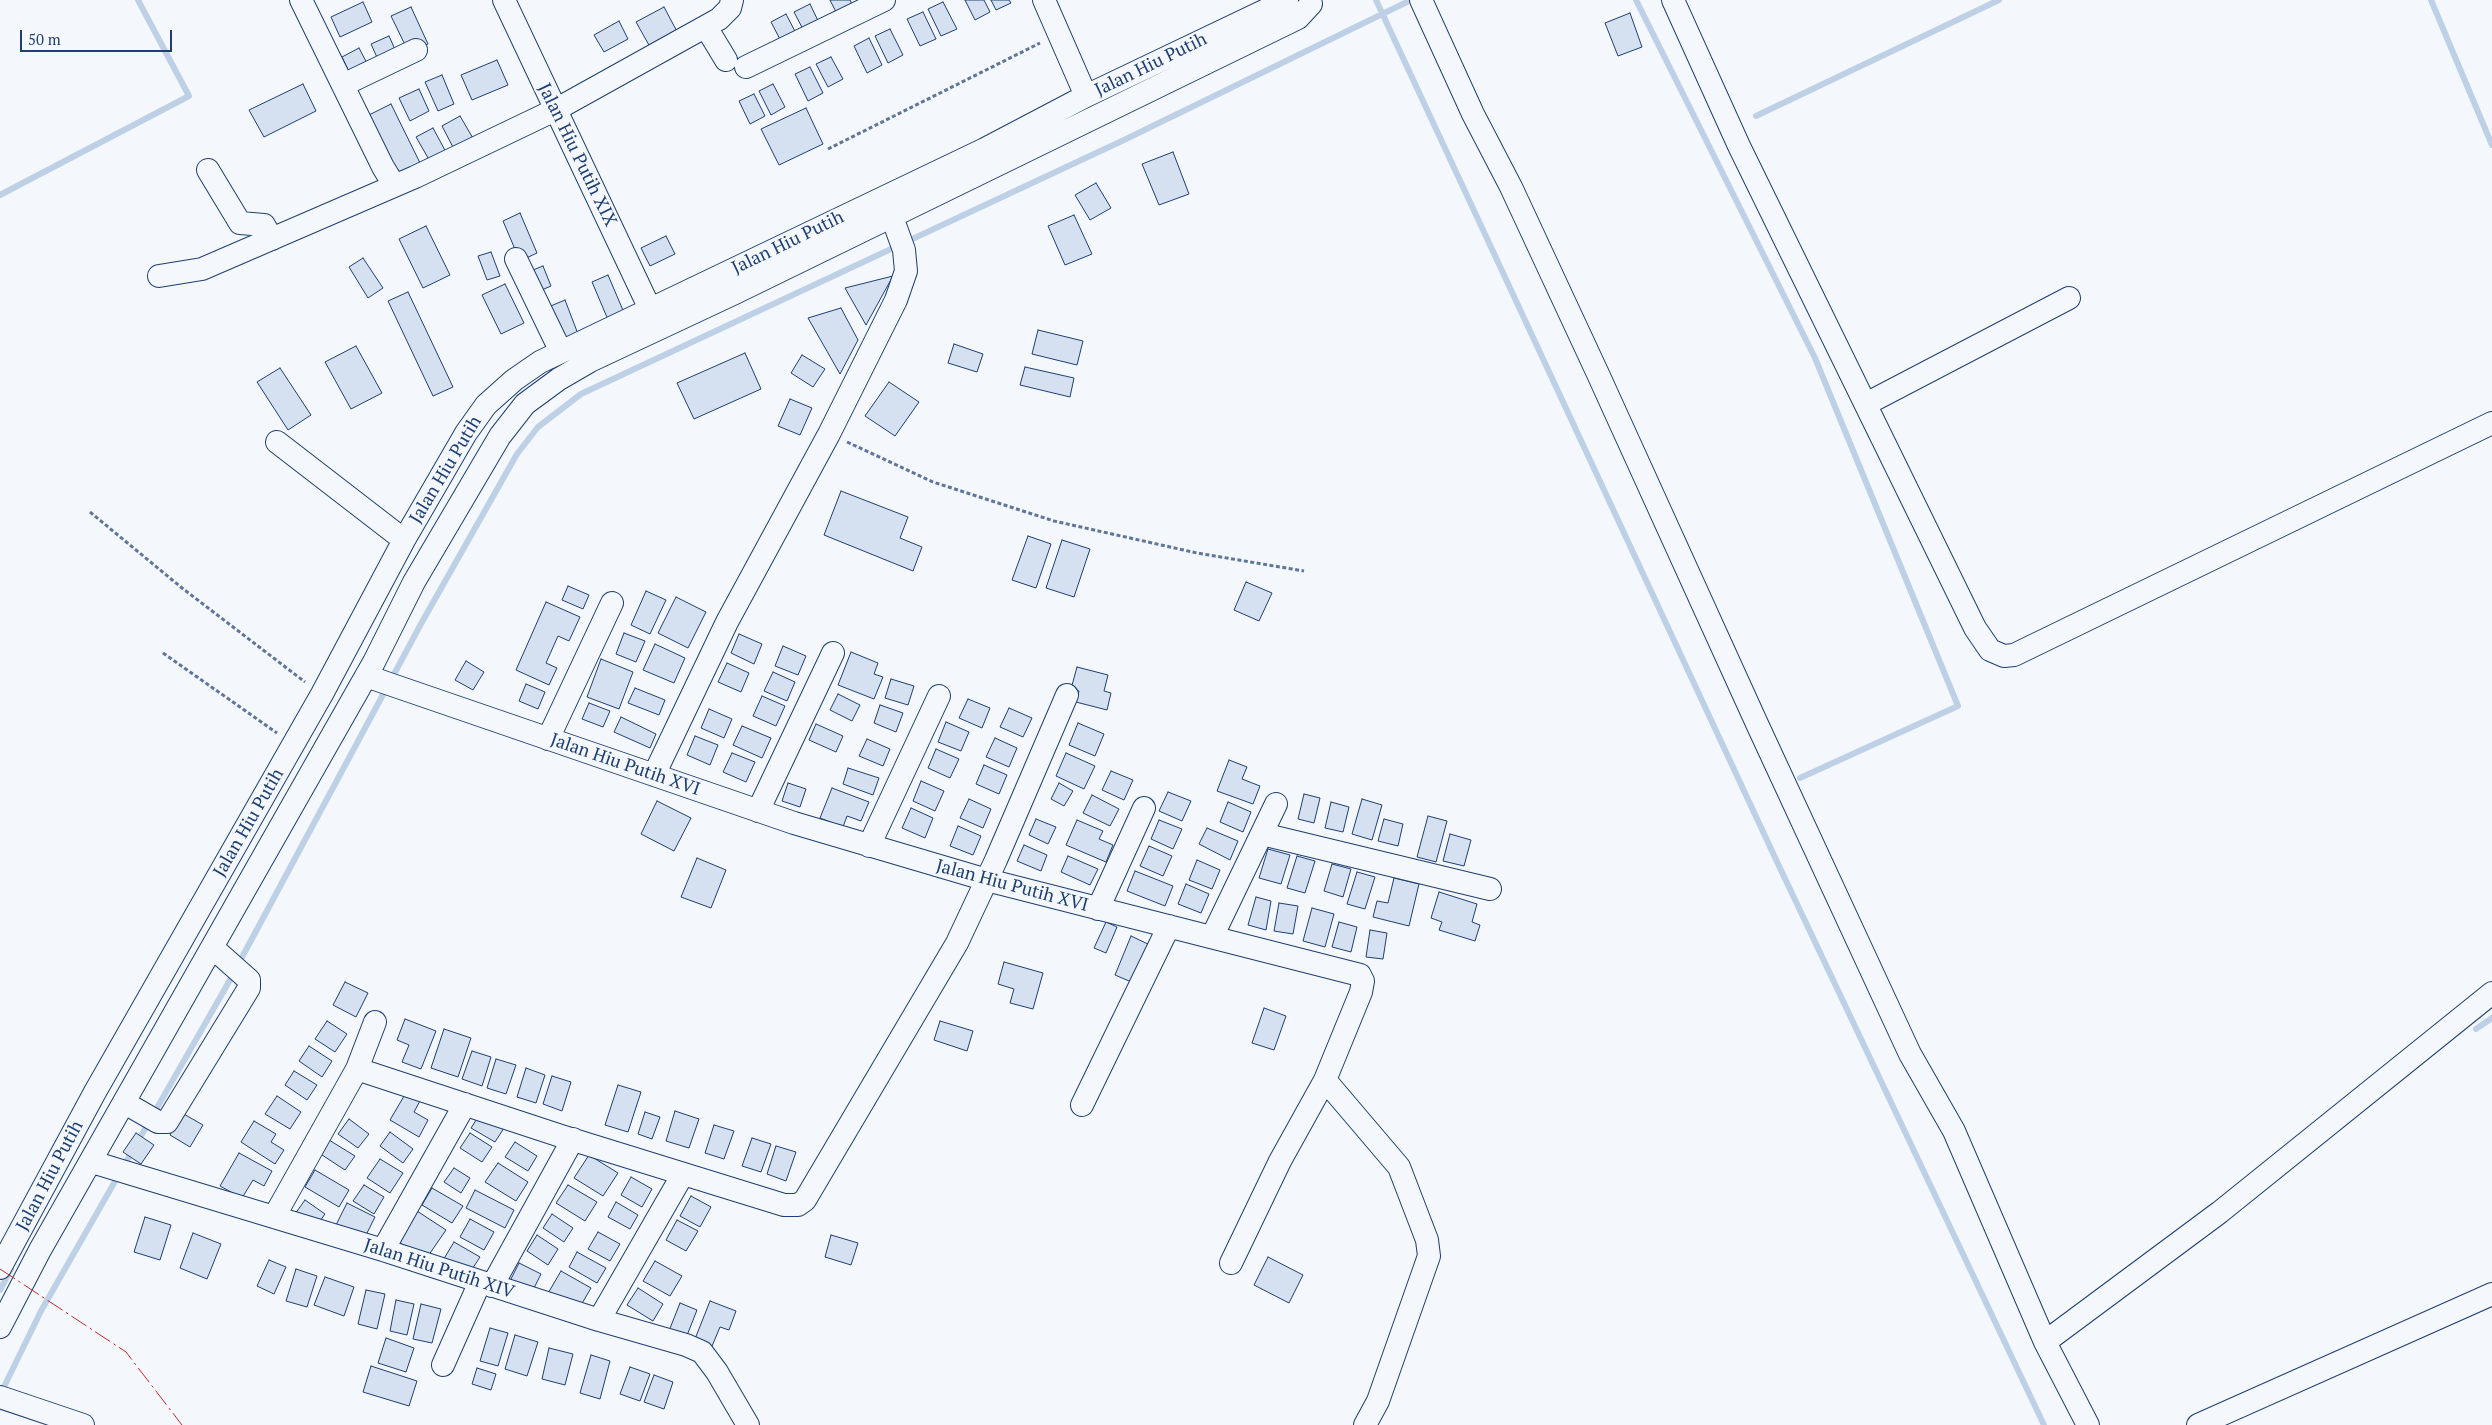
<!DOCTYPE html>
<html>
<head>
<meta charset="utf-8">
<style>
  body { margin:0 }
  #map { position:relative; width:2492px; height:1425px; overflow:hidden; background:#f4f7fb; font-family:"PT Serif",serif }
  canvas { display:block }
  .scale { position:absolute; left:20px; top:30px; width:152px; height:22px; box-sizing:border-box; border:2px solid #1d3f73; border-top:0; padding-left:6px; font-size:15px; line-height:18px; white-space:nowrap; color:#1d3f73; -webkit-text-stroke:4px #f4f7fb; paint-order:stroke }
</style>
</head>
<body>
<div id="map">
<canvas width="2492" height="1425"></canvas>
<div class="scale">50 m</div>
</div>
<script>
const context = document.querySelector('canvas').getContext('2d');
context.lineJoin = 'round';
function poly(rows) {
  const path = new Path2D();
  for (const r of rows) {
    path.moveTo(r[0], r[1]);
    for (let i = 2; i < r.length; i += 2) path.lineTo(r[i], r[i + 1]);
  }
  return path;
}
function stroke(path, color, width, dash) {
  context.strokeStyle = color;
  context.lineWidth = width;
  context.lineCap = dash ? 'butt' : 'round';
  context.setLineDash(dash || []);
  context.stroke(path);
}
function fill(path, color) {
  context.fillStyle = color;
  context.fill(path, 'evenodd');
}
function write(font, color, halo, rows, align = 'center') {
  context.font = font + ' "PT Serif",serif';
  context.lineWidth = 4;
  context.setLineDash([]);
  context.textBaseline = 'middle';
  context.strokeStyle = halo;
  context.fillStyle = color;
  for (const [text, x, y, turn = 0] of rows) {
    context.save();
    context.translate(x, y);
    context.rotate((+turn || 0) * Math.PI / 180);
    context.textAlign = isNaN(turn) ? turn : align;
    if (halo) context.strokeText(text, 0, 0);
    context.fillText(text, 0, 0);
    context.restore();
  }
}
stroke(poly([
  [1376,0,1779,866,2044,1425],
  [1636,0,1815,358,1958,706,1800,778],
  [2431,0,2492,145],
  [1756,116,1999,0],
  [0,195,189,96,138,0],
  [2476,1029,2492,1018],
  [0,1290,11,1269],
  [1,1393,41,1311,226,987,422,622,517,454,538,427,581,394,1124,140,1411,0]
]), '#bed0e5', 6);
const building = poly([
  [830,0,850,0,855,10,839,18,830,0],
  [965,0,984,0,990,12,975,20,965,0],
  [991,0,1009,0,1011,3,996,10,991,0],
  [363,2,372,22,340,37,331,17,363,2],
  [943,2,957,29,941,36,928,9,943,2],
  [810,4,821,27,806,35,794,12,810,4],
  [411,7,428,44,409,53,391,16,411,7],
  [664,7,681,39,654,54,636,22,664,7],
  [923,12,936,39,920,46,907,19,923,12],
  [1630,13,1642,47,1618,56,1605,23,1630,13],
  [786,14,798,37,783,45,771,22,786,14],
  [619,21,628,39,604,52,594,35,619,21],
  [890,29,903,55,888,63,875,36,890,29],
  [389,36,398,56,380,64,371,44,389,36],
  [869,38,882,65,867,73,854,46,869,38],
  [359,48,370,69,352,78,342,57,359,48],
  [831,57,843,79,828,87,816,64,831,57],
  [497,60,508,85,472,100,461,75,497,60],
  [810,67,823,93,808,101,795,74,810,67],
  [442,75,454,104,438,111,425,82,442,75],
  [303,84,316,111,264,137,249,110,303,84],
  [773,84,785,107,771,115,759,91,773,84],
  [419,89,429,111,410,121,399,98,419,89],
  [754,94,765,116,750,124,739,101,754,94],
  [391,104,422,167,400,177,369,115,391,104],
  [806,108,823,144,779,165,761,129,806,108],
  [460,116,474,140,455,151,442,126,460,116],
  [433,128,447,154,431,163,416,137,433,128],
  [1173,152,1189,194,1159,205,1142,164,1173,152],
  [1096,183,1111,208,1090,220,1075,195,1096,183],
  [520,213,537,253,520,261,503,221,520,213],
  [1074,215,1092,254,1065,265,1048,226,1074,215],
  [426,226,450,275,423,288,399,239,426,226],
  [666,236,675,254,650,266,641,248,666,236],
  [491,252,500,276,487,280,478,256,491,252],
  [363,258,383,288,368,298,349,267,363,258],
  [543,266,551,286,537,292,528,272,543,266],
  [608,275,625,315,609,322,592,282,608,275],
  [893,276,866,325,845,288,893,276],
  [505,284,524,323,501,334,482,295,505,284],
  [408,292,453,387,433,396,388,301,408,292],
  [565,300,578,334,559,341,546,308,565,300],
  [841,308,858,340,840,374,808,318,841,308],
  [1038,330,1083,341,1077,365,1032,354,1038,330],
  [954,344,983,354,977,372,948,363,954,344],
  [356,346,382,393,351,409,325,362,356,346],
  [745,353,761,389,694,419,677,383,745,353],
  [802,355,825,369,813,387,791,373,802,355],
  [1025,367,1074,378,1070,397,1020,385,1025,367],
  [280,368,311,415,288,430,257,382,280,368],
  [889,382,919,402,895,436,865,416,889,382],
  [790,399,812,408,800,435,778,426,790,399],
  [841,491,908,517,900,538,922,547,913,571,824,535,841,491],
  [1028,536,1051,544,1036,588,1012,580,1028,536],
  [1062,540,1090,549,1074,597,1046,588,1062,540],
  [1246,582,1272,593,1259,621,1234,610,1246,582],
  [568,586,589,595,583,609,562,600,568,586],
  [646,591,666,600,650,634,631,625,646,591],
  [676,597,706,612,688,648,658,633,676,597],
  [546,602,580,617,569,641,558,636,546,663,557,668,549,685,516,670,546,602],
  [624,633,645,641,636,662,616,654,624,633],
  [739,634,762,644,754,664,731,653,739,634],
  [655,644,685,658,674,683,643,670,655,644],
  [783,646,806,656,798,675,775,666,783,646],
  [851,652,878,663,874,674,883,677,874,699,838,685,851,652],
  [601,659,633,672,619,709,587,697,601,659],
  [466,661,484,672,473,690,455,680,466,661],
  [727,663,749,673,741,692,718,682,727,663],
  [1077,667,1108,675,1104,691,1111,693,1107,710,1076,702,1079,691,1071,689,1077,667],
  [773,672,795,682,787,701,764,691,773,672],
  [891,679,914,686,908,705,885,698,891,679],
  [526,684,545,692,538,709,519,701,526,684],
  [635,688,665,700,659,715,628,703,635,688],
  [838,694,860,705,852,721,830,710,838,694],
  [762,696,785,706,776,726,753,716,762,696],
  [968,699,990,708,982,728,959,718,968,699],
  [589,703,610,711,603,727,582,719,589,703],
  [880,705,903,713,896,732,874,723,880,705],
  [1009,708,1032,718,1023,737,1000,727,1009,708],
  [709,709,732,719,724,738,701,728,709,709],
  [621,717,656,734,650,748,614,732,621,717],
  [946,722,969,732,961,751,938,742,946,722],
  [1078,723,1104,734,1095,756,1069,745,1078,723],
  [816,724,843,736,836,752,809,740,816,724],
  [742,726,771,738,762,758,733,745,742,726],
  [695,736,718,745,710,765,687,755,695,736],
  [995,738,1017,748,1009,767,986,757,995,738],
  [867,739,890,749,883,766,859,756,867,739],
  [936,749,959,759,950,778,928,768,936,749],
  [732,753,755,762,746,782,723,772,732,753],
  [1066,753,1095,766,1084,789,1056,776,1066,753],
  [1229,760,1247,767,1242,779,1260,786,1253,804,1217,791,1229,760],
  [984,765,1007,775,999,794,976,784,984,765],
  [848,768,879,778,873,795,843,784,848,768],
  [1111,771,1133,780,1124,800,1102,790,1111,771],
  [921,781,944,791,935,811,913,801,921,781],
  [788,783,806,789,800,807,782,801,788,783],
  [1059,783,1073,791,1064,806,1051,799,1059,783],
  [832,788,869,802,861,821,847,816,843,827,820,818,832,788],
  [1168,792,1191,801,1182,821,1159,811,1168,792],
  [1304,794,1320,798,1314,823,1298,819,1304,794],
  [1092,795,1119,809,1110,826,1083,813,1092,795],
  [969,799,991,809,983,828,960,818,969,799],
  [1362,799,1382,805,1372,840,1352,834,1362,799],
  [657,801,691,818,674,851,641,834,657,801],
  [1228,802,1251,812,1243,832,1220,822,1228,802],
  [1331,802,1349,807,1343,832,1325,828,1331,802],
  [911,808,933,818,925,838,902,828,911,808],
  [1428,816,1447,821,1436,862,1417,857,1428,816],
  [1036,819,1056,827,1048,844,1029,835,1036,819],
  [1384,819,1403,824,1398,846,1378,841,1384,819],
  [1077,820,1103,831,1099,839,1113,845,1106,862,1066,845,1077,820],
  [1159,820,1182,829,1173,849,1151,839,1159,820],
  [958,826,981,836,973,855,950,846,958,826],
  [1207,828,1238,841,1230,860,1199,844,1207,828],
  [1450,834,1471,840,1464,866,1443,861,1450,834],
  [1024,845,1047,855,1041,871,1017,861,1024,845],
  [1149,846,1172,856,1163,876,1140,866,1149,846],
  [1268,849,1290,855,1281,884,1259,878,1268,849],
  [1068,856,1098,869,1090,885,1061,872,1068,856],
  [1297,856,1315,861,1305,893,1287,888,1297,856],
  [697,858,726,870,711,908,681,897,697,858],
  [1197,860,1220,870,1212,889,1189,880,1197,860],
  [1332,864,1351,869,1343,897,1324,891,1332,864],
  [1135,871,1173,886,1165,906,1127,891,1135,871],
  [1357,872,1375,877,1365,909,1347,904,1357,872],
  [1394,878,1419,884,1409,926,1373,917,1377,901,1388,903,1394,878],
  [1186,884,1209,894,1201,913,1178,904,1186,884],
  [1439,892,1477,904,1472,922,1480,925,1475,941,1439,930,1442,922,1431,918,1439,892],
  [1256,897,1271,901,1266,930,1248,925,1256,897],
  [1279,903,1298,906,1293,934,1274,931,1279,903],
  [1312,908,1334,914,1325,947,1303,941,1312,908],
  [1106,922,1117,927,1106,953,1094,948,1106,922],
  [1339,922,1357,927,1351,952,1332,947,1339,922],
  [1370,930,1387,933,1383,959,1366,957,1370,930],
  [1131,936,1152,946,1136,984,1115,975,1131,936],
  [1004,962,1043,973,1033,1009,1010,1003,1014,989,998,984,1004,962],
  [345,982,368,993,356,1017,333,1005,345,982],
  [1264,1008,1286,1016,1274,1050,1252,1043,1264,1008],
  [405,1019,436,1031,421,1069,402,1062,409,1045,397,1040,405,1019],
  [327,1021,347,1034,335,1052,315,1039,327,1021],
  [940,1021,973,1031,967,1051,934,1040,940,1021],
  [444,1029,471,1038,458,1077,431,1068,444,1029],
  [309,1046,332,1061,322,1077,299,1061,309,1046],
  [472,1051,491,1057,482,1086,462,1079,472,1051],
  [496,1059,516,1065,506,1094,487,1088,496,1059],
  [526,1068,545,1075,536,1103,517,1097,526,1068],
  [294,1071,317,1085,307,1100,285,1085,294,1071],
  [552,1076,571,1082,562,1111,543,1104,552,1076],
  [618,1085,641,1092,628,1132,605,1125,618,1085],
  [407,1091,421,1099,414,1112,428,1120,419,1137,390,1120,407,1091],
  [277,1096,301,1112,290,1129,265,1114,277,1096],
  [482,1111,506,1125,495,1142,471,1128,482,1111],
  [675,1111,699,1119,689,1148,666,1141,675,1111],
  [645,1112,660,1117,652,1139,638,1134,645,1112],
  [182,1113,203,1125,190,1147,170,1135,182,1113],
  [349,1119,369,1134,358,1148,338,1134,349,1119],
  [254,1121,276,1134,271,1142,284,1150,275,1164,241,1142,254,1121],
  [714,1125,734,1131,724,1159,705,1153,714,1125],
  [390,1132,413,1149,403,1163,380,1146,390,1132],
  [136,1133,154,1145,141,1164,123,1152,136,1133],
  [470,1133,492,1147,482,1162,460,1148,470,1133],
  [752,1138,771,1144,761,1172,742,1166,752,1138],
  [329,1140,355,1156,345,1170,319,1153,329,1140],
  [515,1142,537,1156,528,1171,505,1157,515,1142],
  [776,1146,796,1152,786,1181,767,1174,776,1146],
  [239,1153,272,1171,264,1186,253,1180,242,1198,220,1186,239,1153],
  [589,1155,618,1173,603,1196,574,1178,589,1155],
  [380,1159,403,1173,390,1193,367,1178,380,1159],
  [498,1163,528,1182,516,1201,485,1182,498,1163],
  [454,1168,470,1178,461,1193,444,1182,454,1168],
  [315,1170,349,1190,339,1207,305,1187,315,1170],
  [631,1177,652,1189,642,1207,621,1195,631,1177],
  [364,1185,384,1197,374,1214,353,1201,364,1185],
  [568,1185,597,1202,585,1221,556,1203,568,1185],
  [432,1188,463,1206,452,1223,422,1205,432,1188],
  [475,1190,514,1210,505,1228,466,1208,475,1190],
  [691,1196,711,1207,700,1227,680,1216,691,1196],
  [305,1200,325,1214,315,1228,295,1214,305,1200],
  [616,1202,638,1215,630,1229,608,1217,616,1202],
  [347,1203,375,1217,362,1243,334,1229,347,1203],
  [417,1211,446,1230,426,1259,397,1241,417,1211],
  [552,1214,573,1228,564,1242,543,1228,552,1214],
  [145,1217,171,1225,160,1260,134,1252,145,1217],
  [470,1219,494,1232,484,1250,460,1237,470,1219],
  [677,1220,698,1231,686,1251,666,1240,677,1220],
  [598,1232,620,1244,610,1261,588,1249,598,1232],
  [193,1233,221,1244,207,1279,180,1268,193,1233],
  [537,1235,558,1249,548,1265,527,1251,537,1235],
  [831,1235,858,1243,851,1265,825,1257,831,1235],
  [454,1242,480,1257,467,1277,442,1262,454,1242],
  [577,1252,606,1268,597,1283,569,1267,577,1252],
  [1268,1257,1303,1275,1289,1303,1254,1285,1268,1257],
  [269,1260,286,1267,274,1294,257,1286,269,1260],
  [655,1261,682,1276,670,1296,643,1281,655,1261],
  [519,1263,541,1274,530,1296,508,1285,519,1263],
  [296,1269,317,1276,307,1307,286,1301,296,1269],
  [561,1271,591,1288,577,1312,547,1295,561,1271],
  [325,1277,354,1287,344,1316,314,1305,325,1277],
  [638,1288,663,1304,653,1321,627,1305,638,1288],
  [366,1290,385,1294,377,1329,358,1324,366,1290],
  [396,1300,414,1304,407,1335,390,1331,396,1300],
  [710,1301,736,1311,729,1330,720,1327,710,1351,693,1344,710,1301],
  [680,1303,697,1310,684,1343,667,1336,680,1303],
  [421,1304,441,1309,432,1343,413,1339,421,1304],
  [490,1328,508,1333,498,1366,480,1361,490,1328],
  [515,1335,538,1342,527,1376,505,1369,515,1335],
  [386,1338,414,1348,406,1372,378,1363,386,1338],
  [549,1348,573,1354,565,1385,542,1379,549,1348],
  [591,1355,610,1361,600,1399,580,1393,591,1355],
  [371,1366,417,1381,409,1406,363,1392,371,1366],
  [630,1367,650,1374,640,1401,620,1394,630,1367],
  [477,1368,496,1374,491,1390,472,1384,477,1368],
  [654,1375,673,1382,664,1409,644,1402,654,1375]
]);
fill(building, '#d5e0f0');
stroke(building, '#1d3f73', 1);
const minor = poly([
  [301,0,383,167,394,185],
  [504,0,650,309],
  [1044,0,1086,96],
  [1421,0,1473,114,1511,187,1598,374,1758,726,1910,1054,1954,1131,2045,1342],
  [1673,0,1739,146,1975,628,1990,650,2004,656,2014,655,2492,423],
  [706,27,726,60],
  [746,67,884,0],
  [343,85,416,50],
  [208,170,240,223,264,225,272,239],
  [516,259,561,352],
  [159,276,202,269,415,177,557,109,719,19,730,8,732,0],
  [1866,404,2069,298],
  [277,442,404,540],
  [366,676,794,823,987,880,1360,975,1363,981,1361,992,1325,1080,1280,1161,1231,1263],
  [548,739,612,603],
  [654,775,727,622,829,434,896,300,906,271,904,250,892,217],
  [758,811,833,653],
  [1262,834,1490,889],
  [869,846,939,696],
  [1098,909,1144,808],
  [1212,937,1276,804],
  [357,1069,375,1022],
  [1325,1080,1399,1167,1427,1240,1429,1256,1378,1401,1365,1425],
  [125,1103,158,1122,167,1122,249,988,249,980,213,948],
  [1082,1105,1169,926],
  [92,1162,383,1250,599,1320,686,1345,702,1352,717,1372,748,1425],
  [274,1217,357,1069,564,1137,784,1205,798,1205,805,1200,957,943,996,860,1067,695],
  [383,1250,465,1104],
  [0,1268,95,1092,322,694,404,540,466,433,486,405,514,380,540,362,985,149,1086,96,1287,0],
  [492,1286,573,1139],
  [599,1320,683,1174],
  [0,1327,40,1250,374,662,414,582,500,436,525,404,559,379,590,361,735,293,1298,18,1311,4],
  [443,1365,480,1282],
  [0,1397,83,1425],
  [2088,1425,2045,1342,2220,1212,2492,993],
  [2198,1425,2492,1294]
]);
stroke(minor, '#1d3f73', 24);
stroke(poly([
  [828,149,1040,43],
  [847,442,933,482,1054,521,1197,553,1304,571],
  [90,512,182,588,305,682],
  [163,653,277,733]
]), '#5e769c', 3, [4, 2.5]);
stroke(minor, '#f4f7fb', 22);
stroke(poly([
  [0,1269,126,1352,182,1425]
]), '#c62828', 1, [18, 4, 2.5, 4]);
write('18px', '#1d3f73', '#f4f7fb', [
  ["Jalan Hiu Putih",1151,65,-26],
  ["Jalan Hiu Putih XIX",577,155,64],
  ["Jalan Hiu Putih",788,243,-26],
  ["Jalan Hiu Putih",446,470,-59],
  ["Jalan Hiu Putih XVI",625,765,19],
  ["Jalan Hiu Putih",249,823,-60],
  ["Jalan Hiu Putih XVI",1012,886,15],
  ["Jalan Hiu Putih",50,1176,-62],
  ["Jalan Hiu Putih XIV",439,1269,18]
]);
</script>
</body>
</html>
